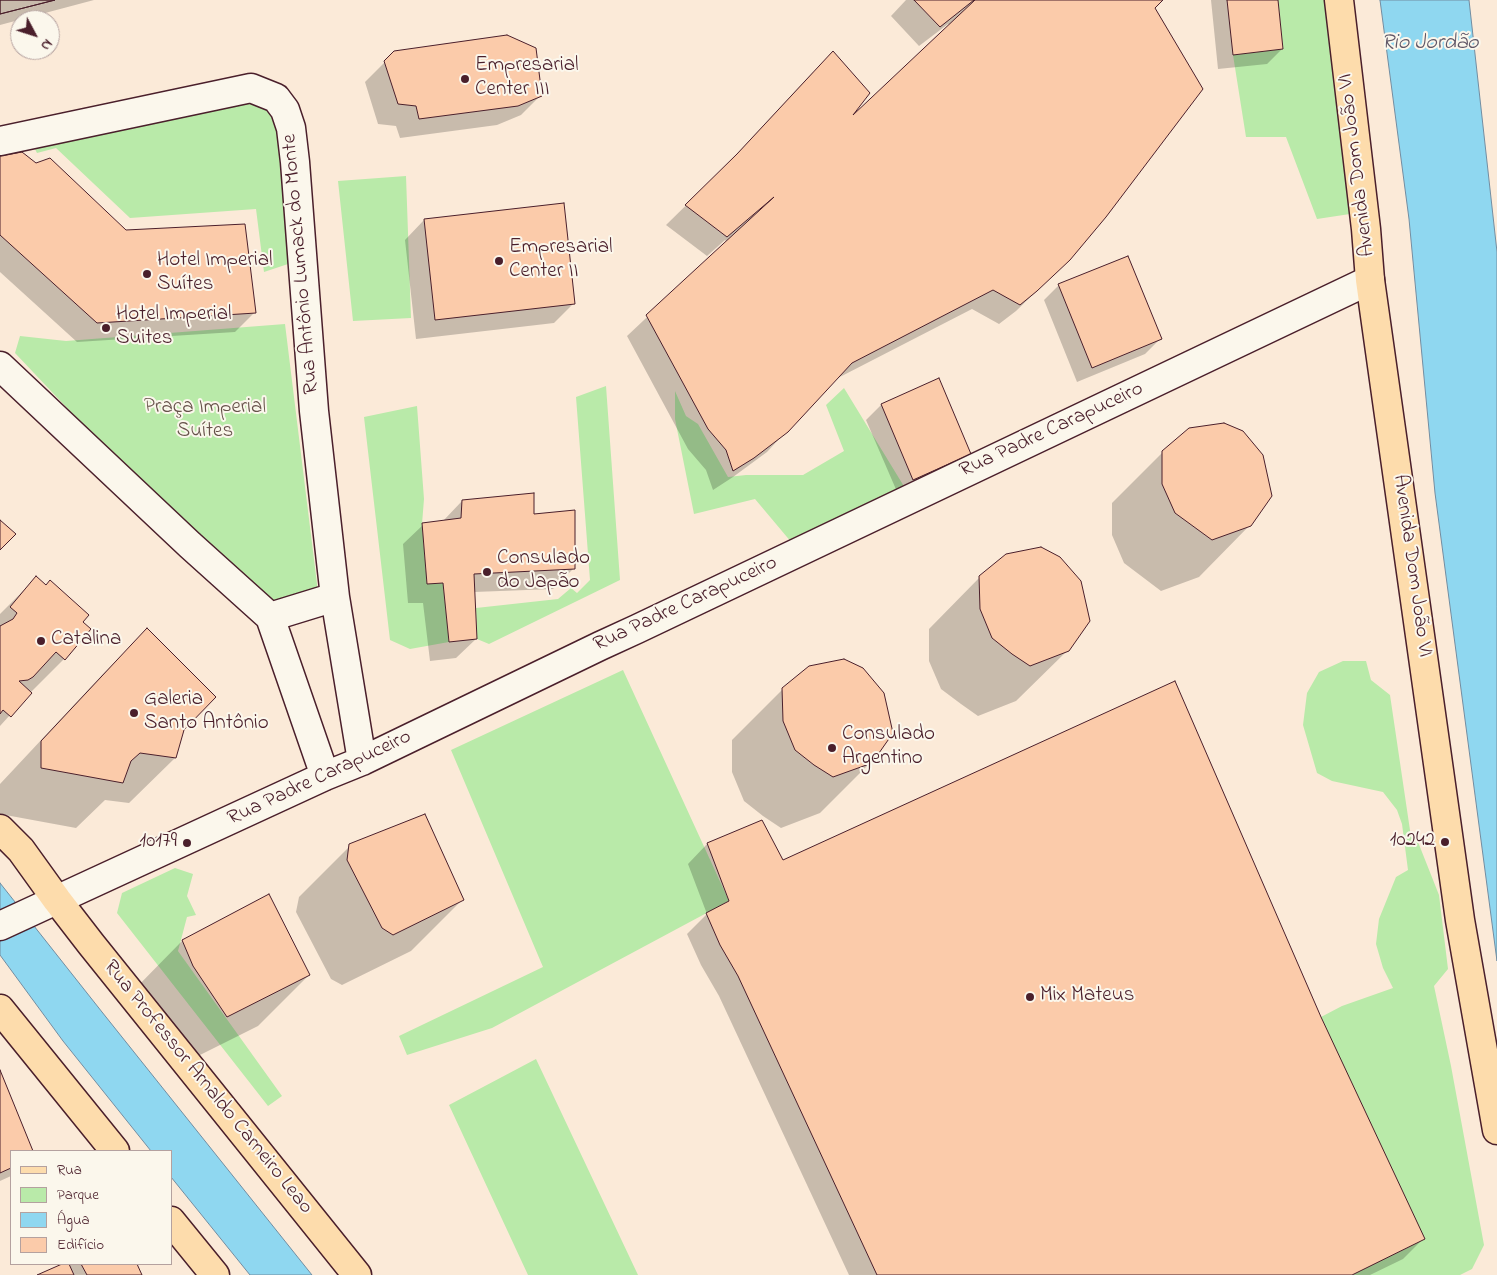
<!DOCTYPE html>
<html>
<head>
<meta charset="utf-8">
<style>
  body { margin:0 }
  #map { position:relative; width:1497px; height:1275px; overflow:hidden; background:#fbead8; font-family:"Indie Flower",sans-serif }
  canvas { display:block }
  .legend { position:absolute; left:10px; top:1150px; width:162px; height:115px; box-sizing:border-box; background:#fbf7ec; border:1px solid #b4a19f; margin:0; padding:6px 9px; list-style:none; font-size:15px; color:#4a1f2b }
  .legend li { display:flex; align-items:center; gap:10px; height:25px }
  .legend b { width:25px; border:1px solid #b4a19f }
  .north { position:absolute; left:10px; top:10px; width:50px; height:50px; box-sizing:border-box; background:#fbf7ec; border:1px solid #b4a19f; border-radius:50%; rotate:130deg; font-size:14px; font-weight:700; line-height:20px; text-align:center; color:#4a1f2b }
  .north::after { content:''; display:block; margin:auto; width:18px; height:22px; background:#4a1f2b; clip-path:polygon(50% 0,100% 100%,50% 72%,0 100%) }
</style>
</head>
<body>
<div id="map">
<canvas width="1497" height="1275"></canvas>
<ul class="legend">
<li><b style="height:6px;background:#fddcac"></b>Rua</li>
<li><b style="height:14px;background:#b9eaa9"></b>Parque</li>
<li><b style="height:14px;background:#8fd7f0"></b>Água</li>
<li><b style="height:14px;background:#fbcbaa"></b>Edifício</li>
</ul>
<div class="north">N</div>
</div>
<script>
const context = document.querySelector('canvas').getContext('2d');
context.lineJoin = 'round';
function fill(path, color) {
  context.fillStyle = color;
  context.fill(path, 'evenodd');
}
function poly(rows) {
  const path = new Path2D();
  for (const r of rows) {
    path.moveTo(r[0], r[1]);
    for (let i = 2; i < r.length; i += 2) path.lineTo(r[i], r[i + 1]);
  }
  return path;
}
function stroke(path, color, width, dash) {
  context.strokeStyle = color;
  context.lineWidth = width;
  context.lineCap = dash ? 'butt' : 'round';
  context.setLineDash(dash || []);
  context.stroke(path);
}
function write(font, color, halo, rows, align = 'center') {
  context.font = font + ' "Indie Flower",sans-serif';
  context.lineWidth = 4;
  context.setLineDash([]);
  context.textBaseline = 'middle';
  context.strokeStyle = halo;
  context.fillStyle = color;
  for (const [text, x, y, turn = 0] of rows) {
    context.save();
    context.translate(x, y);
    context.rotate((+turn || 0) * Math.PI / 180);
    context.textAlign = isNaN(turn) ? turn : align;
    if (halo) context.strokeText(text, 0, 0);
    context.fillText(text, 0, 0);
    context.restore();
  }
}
fill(poly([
  [1278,0,1326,0,1350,214,1317,219,1286,137,1246,137,1233,55,1283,49],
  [243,100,279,114,297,261,264,272,256,209,130,218,56,148,37,153,32,143],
  [406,176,411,318,353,321,338,181],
  [285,324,318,592,271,605,139,484,15,353,20,336,66,341],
  [606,386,620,580,489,644,477,639,476,608,558,599,571,588,577,593,590,580,576,397],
  [844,388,905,488,792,543,755,499,694,514,675,419,675,391,686,416,698,424,728,477,746,475,803,475,844,451,826,405],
  [417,406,424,499,422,524,427,584,443,583,449,642,410,649,390,640,364,417],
  [1343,661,1366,661,1371,680,1390,695,1411,837,1418,842,1439,895,1448,969,1434,986,1451,1066,1484,1245,1472,1269,1460,1275,1352,1275,1409,1247,1321,1017,1342,1006,1393,988,1383,968,1376,944,1379,919,1396,877,1408,870,1402,824,1397,810,1383,792,1332,781,1317,773,1303,725,1307,693,1319,672],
  [623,670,729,901,492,1028,407,1055,399,1036,543,967,451,750],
  [175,868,193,874,187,896,196,915,187,917,178,951,282,1096,268,1106,117,913,122,893],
  [536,1059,638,1275,528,1275,449,1105]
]), '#b9eaa9');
const water = poly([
  [1380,0,1469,0,1497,252,1497,961,1435,493,1409,219,1380,0],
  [0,883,102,1012,312,1275,250,1275,171,1177,171,1151,151,1151,63,1041,0,955,0,883]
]);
fill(water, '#8fd7f0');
stroke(water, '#738da1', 1);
fill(poly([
  [0,0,94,0,0,25],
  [906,0,1161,0,1153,8,1048,280,1016,311,999,324,972,309,834,380,767,452,733,477,713,490,706,470,688,449,627,336,727,242,725,240,707,256,666,225,722,170,813,72,853,116,950,25,948,24,919,46,891,16],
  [1211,0,1277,0,1282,49,1267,64,1218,69],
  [395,52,541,95,521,115,497,125,400,138,396,126,378,124,365,82],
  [0,157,125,232,254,313,235,332,77,342,0,272],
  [424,220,574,303,554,323,416,339,405,240],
  [1059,285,1160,339,1145,354,1077,382,1044,300],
  [938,380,970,454,955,469,898,494,866,420,881,405],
  [1163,452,1250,525,1199,577,1161,591,1124,563,1112,535,1112,503],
  [462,501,573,569,553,589,474,592,476,639,456,658,430,661,423,603,408,603,403,544,423,525,443,521],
  [980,577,1068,650,1016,701,978,716,961,704,941,689,929,661,929,629],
  [36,578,81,622,64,659,30,693,0,726,0,614],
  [147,630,183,729,175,758,129,803,105,800,76,828,0,814,0,784,102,675],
  [783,689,871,762,820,813,781,828,763,816,744,801,732,772,732,740],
  [762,821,782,861,1320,1018,1423,1239,1403,1259,1370,1275,849,1275,719,996,701,965,687,934,707,914,688,864,707,844],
  [350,846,462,900,411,951,342,985,331,979,296,912,299,897],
  [182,941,309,975,258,1026,176,1067,132,992],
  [0,1074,32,1151,11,1151,11,1176,0,1181],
  [60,1264,135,1264,141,1275,40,1275,61,1266]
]), '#0003');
const building = poly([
  [0,0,55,0,0,14,0,0],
  [0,0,55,0,0,14,0,0],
  [914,0,974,0,940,27,914,0],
  [975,0,1163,0,1155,8,1203,89,1106,217,1070,260,1037,291,1020,305,993,290,852,363,788,432,754,458,733,471,726,450,708,429,646,315,774,197,727,237,685,205,737,154,833,51,870,93,853,115,975,0],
  [1227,0,1278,0,1283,49,1233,55,1227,0],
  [507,35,536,48,542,96,518,106,419,119,416,106,398,104,384,61,394,51,507,35],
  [22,152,36,163,50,158,126,230,245,224,256,313,97,323,0,235,0,156,22,152],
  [564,203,575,304,435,320,424,219,564,203],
  [1128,256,1162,339,1092,368,1058,284,1128,256],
  [939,378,971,454,913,480,881,404,939,378],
  [1224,423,1243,431,1263,455,1272,496,1251,526,1212,540,1175,513,1162,484,1162,451,1189,428,1224,423],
  [534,493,534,514,575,510,575,569,474,574,477,639,449,642,443,583,427,584,422,523,461,518,462,500,534,493],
  [0,520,16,534,0,550,0,520],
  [1041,547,1060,557,1081,581,1090,621,1069,651,1030,666,1012,654,992,638,980,609,979,576,1006,554,1041,547],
  [36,576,46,585,50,580,89,615,83,622,91,629,65,660,56,652,33,677,28,680,19,681,32,693,11,717,3,710,0,714,0,626,13,619,17,613,10,607,36,576],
  [147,628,216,697,184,730,176,758,140,753,131,761,123,783,41,768,41,741,147,628],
  [844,659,863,668,884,693,893,733,872,763,833,777,814,765,795,750,783,721,782,688,809,666,844,659],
  [1175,681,1321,1017,1425,1239,1352,1275,877,1275,738,976,720,945,706,913,729,901,707,843,762,820,783,860,1175,681],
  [425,814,464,900,393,935,382,928,347,860,349,844,425,814],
  [269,894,310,975,227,1017,193,966,182,940,269,894],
  [0,1070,33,1151,11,1151,11,1168,0,1173,0,1070],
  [62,1264,69,1264,74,1275,37,1275,62,1264],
  [81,1264,137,1264,142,1275,87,1275,81,1264]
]);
fill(building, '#fbcbaa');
stroke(building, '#4a1f2b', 1);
const minor = poly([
  [0,141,251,88,276,98,285,110,291,128,295,162,314,411,335,597,362,761],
  [0,366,190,545,270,617,325,776],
  [270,617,335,597],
  [0,926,325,776,362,761,600,646,637,629,1370,280]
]);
const major = poly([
  [1339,0,1366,229,1370,280,1460,920,1497,1130],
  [0,829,21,850,57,900,91,944,357,1275],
  [0,1009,115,1151],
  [171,1221,215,1275]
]);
stroke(minor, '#4a1f2b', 31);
stroke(major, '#4a1f2b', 31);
stroke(minor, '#fbf7ec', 28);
stroke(major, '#fddcac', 28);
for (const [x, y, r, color] of [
  [465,79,5,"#4a1f2b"],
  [499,261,5,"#4a1f2b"],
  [147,274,5,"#4a1f2b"],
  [106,328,5,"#4a1f2b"],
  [487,572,5,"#4a1f2b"],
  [41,641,5,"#4a1f2b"],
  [134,713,5,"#4a1f2b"],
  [832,748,5,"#4a1f2b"],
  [1445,842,5,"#4a1f2b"],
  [187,843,5,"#4a1f2b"],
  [1030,997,5,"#4a1f2b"]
]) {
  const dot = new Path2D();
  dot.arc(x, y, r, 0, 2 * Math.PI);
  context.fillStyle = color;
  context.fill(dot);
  stroke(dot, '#fbf7ec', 2);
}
write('21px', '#4a1f2b', '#fbf7ec', [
  ["Empresarial",475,67],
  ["Center III",475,91],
  ["Empresarial",509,249],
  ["Center II",509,273],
  ["Hotel Imperial",157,262],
  ["Suítes",157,286],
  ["Hotel Imperial",116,316],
  ["Suites",116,340],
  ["Consulado",497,560],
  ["do Japão",497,584],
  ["Catalina",51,641],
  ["Galeria",144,701],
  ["Santo Antônio",144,725],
  ["Consulado",842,736],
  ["Argentino",842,760],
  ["10242",1435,842,"right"],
  ["10179",177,843,"right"],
  ["Mix Mateus",1040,997]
], 'left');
write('21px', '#4a1f2b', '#fbf7ec', [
  ["Avenida Dom João VI",1358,165,-97],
  ["Rua Antônio Lumack do Monte",302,264,-95],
  ["Rua Padre Carapuceiro",1052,431,-25],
  ["Avenida Dom João VI",1411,566,82],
  ["Rua Padre Carapuceiro",686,605,-25],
  ["Rua Padre Carapuceiro",320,779,-25],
  ["Rua Professor Arnaldo Carneiro Leao",207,1088,51]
]);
write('21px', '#66524a', '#fbf7ec', [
  ["Praça Imperial",205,409],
  ["Suítes",205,433]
]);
write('italic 22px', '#5f5666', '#fbf7ec', [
  ["Rio Jordão",1430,44]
]);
</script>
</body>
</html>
